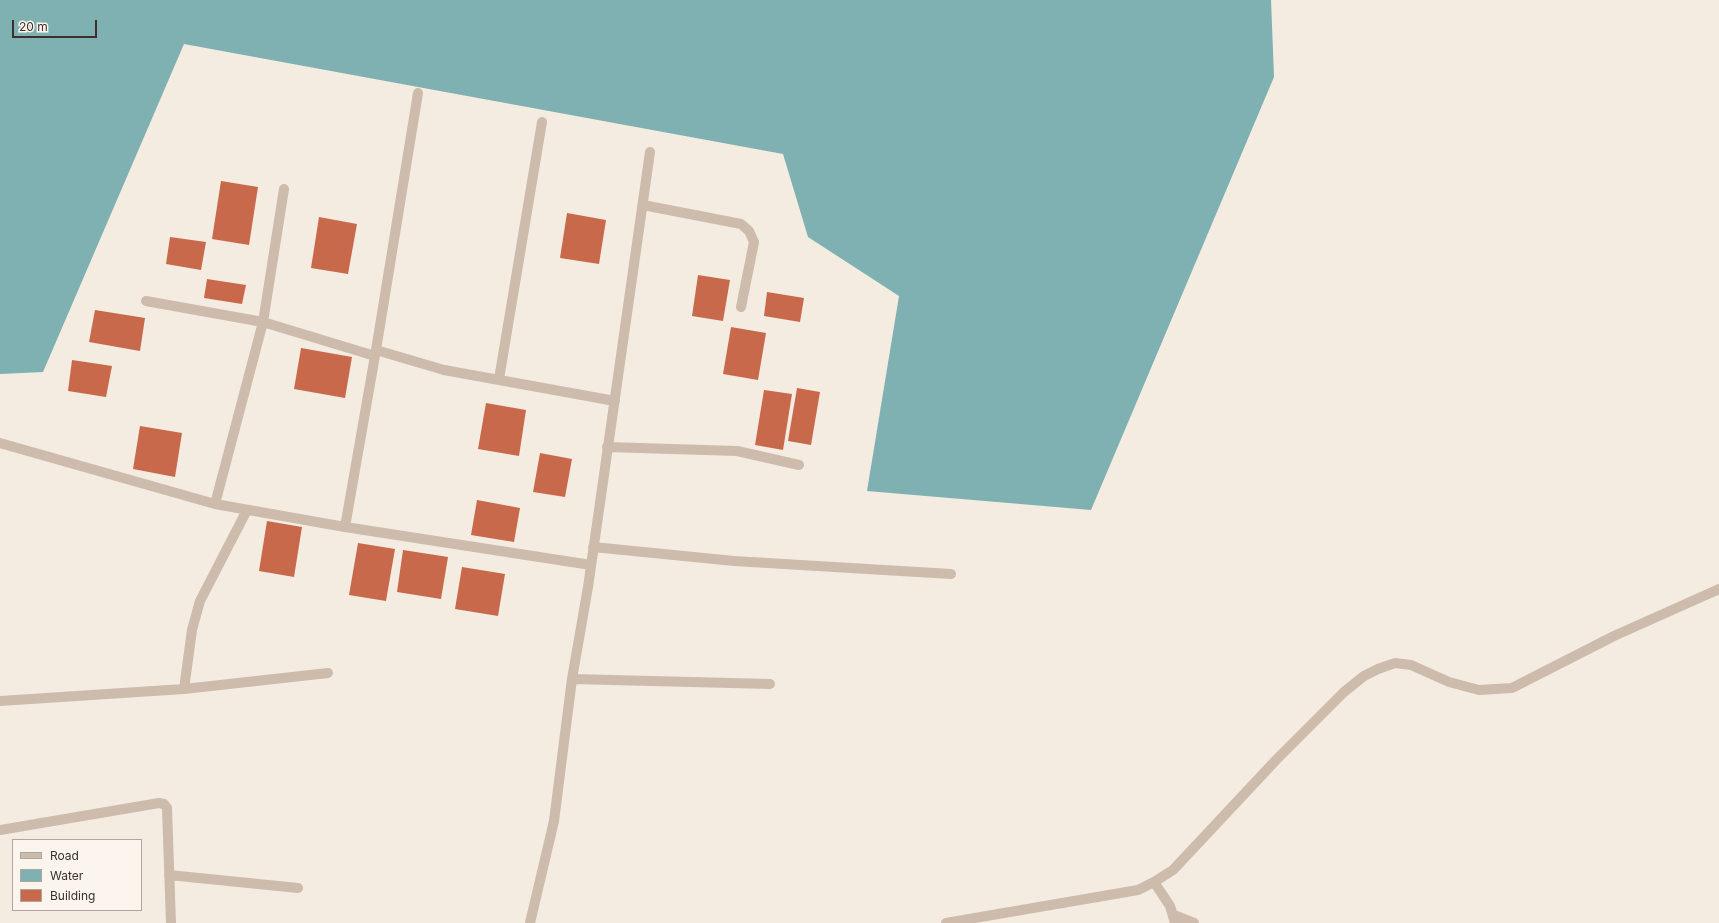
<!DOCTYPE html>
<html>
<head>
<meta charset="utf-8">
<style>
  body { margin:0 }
  #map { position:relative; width:1719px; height:923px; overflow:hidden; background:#f4ebe1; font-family:Inter,sans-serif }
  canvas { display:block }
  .legend { position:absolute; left:12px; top:839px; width:130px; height:72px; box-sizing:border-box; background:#fbf5ee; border:1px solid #aea6a0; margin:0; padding:5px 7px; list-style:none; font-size:12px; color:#3b302b }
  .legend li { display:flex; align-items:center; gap:8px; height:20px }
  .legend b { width:20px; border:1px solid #aea6a0 }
  .scale { position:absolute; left:12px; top:20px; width:85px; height:18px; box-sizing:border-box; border:2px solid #3b302b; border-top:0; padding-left:5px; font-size:12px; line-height:14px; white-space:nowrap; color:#3b302b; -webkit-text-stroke:3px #fbf5ee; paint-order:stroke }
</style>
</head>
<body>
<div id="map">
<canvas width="1719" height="923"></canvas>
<ul class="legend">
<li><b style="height:5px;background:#cdbbac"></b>Road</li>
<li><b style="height:11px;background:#7fb0b2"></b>Water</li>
<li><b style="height:11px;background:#c8694b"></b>Building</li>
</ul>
<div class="scale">20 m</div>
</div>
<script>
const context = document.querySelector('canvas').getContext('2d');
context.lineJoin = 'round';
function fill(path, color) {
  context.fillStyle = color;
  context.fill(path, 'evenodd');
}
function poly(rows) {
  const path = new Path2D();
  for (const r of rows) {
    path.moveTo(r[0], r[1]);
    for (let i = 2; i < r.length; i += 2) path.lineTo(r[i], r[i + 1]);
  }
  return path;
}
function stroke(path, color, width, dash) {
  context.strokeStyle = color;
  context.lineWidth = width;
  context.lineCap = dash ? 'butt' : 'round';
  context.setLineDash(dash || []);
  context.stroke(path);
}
fill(poly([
  [0,0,1271,0,1274,77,1091,510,867,491,899,296,808,237,783,154,184,44,43,372,0,374]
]), '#7fb0b2');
fill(poly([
  [221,181,258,187,249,245,212,239],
  [567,213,606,220,599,264,560,258],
  [319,217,357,224,348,274,311,268],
  [170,237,206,242,201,270,166,264],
  [698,275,730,280,723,321,692,316],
  [207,279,246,285,242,304,204,298],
  [767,292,804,298,800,322,764,316],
  [95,310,145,318,140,351,89,342],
  [731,327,766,333,758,380,723,374],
  [301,348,352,357,345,398,294,389],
  [72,360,112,366,106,397,68,391],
  [797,388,820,392,811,445,788,441],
  [764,390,792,394,783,450,755,445],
  [486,403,526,410,519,456,478,449],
  [140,426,182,433,175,477,133,469],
  [540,453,572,459,565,497,533,492],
  [477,500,520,508,514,542,471,535],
  [267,521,302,527,294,577,259,571],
  [358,543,395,549,386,601,349,595],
  [403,550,448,557,441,599,397,592],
  [462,567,505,574,498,616,455,609]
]), '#c8694b');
stroke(poly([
  [643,205,741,224,749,231,754,242,741,307],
  [146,301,263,322,375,356],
  [376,350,444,370,615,401],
  [499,379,542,122],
  [0,443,215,504,345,527,591,565],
  [607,447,737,451,799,465],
  [215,504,263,322,284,189],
  [345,527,376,350,418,93],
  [593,547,734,561,951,574],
  [572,679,770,684],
  [184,689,192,630,200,601,247,510],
  [0,701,184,689,328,673],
  [0,830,159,803,164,804,167,808,171,923],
  [169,875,298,888],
  [1154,882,1170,906,1175,923],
  [1174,915,1194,923],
  [530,923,554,821,572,679,588,587,650,152],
  [946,923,1138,890,1154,882,1173,870,1277,759,1344,692,1364,676,1378,669,1395,663,1411,665,1449,682,1479,690,1512,688,1614,636,1719,589]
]), '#cdbbac', 10);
</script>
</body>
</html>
